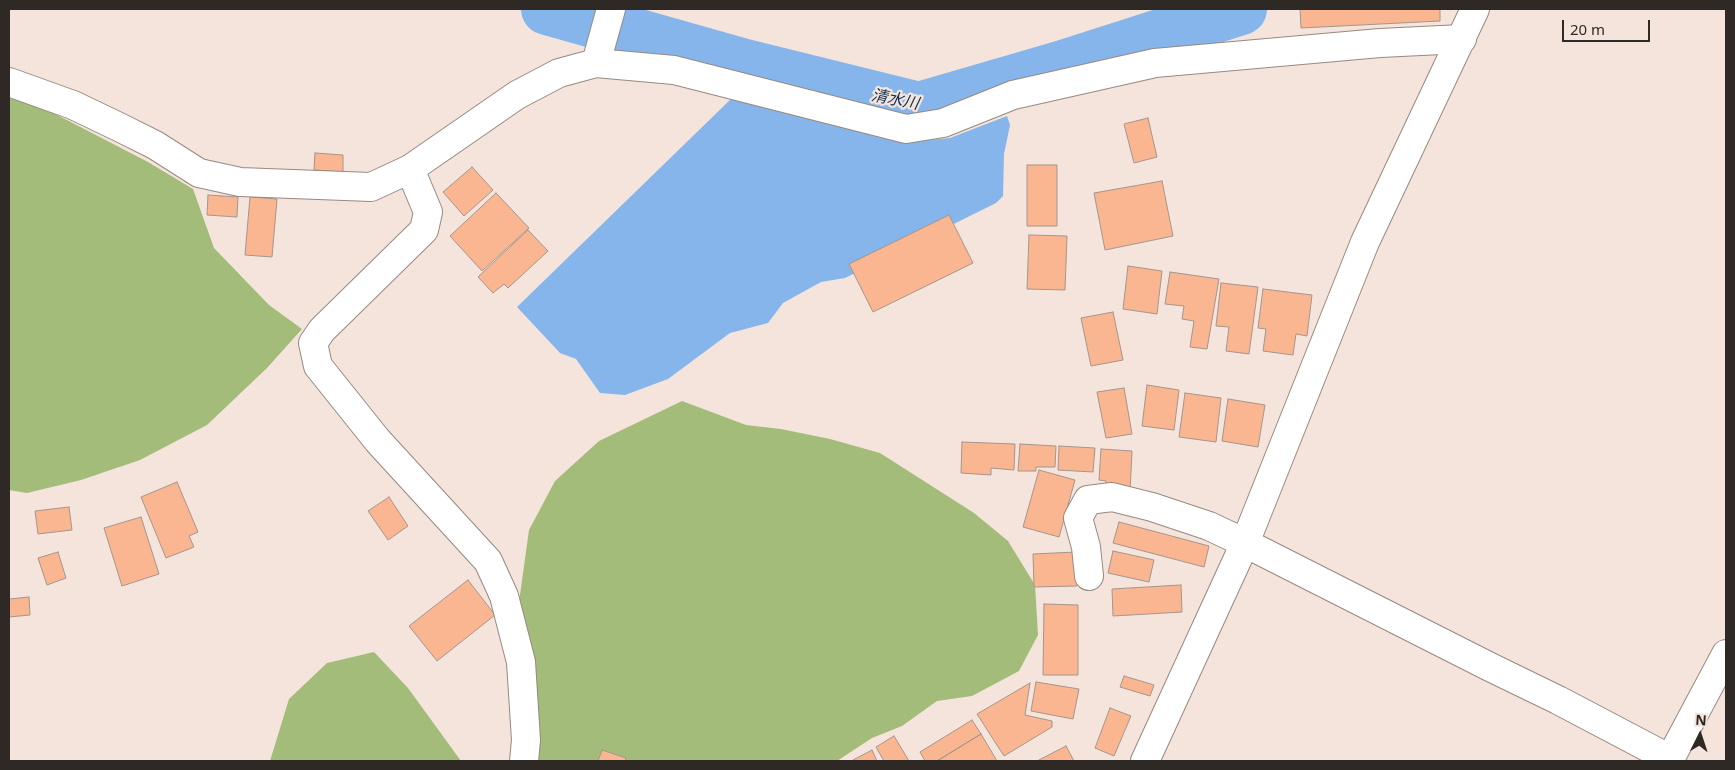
<!DOCTYPE html>
<html>
<head>
<meta charset="utf-8">
<style>
  body { margin:0 }
  #map { position:relative; width:1735px; height:770px; overflow:hidden; background:#f5e4db; font-family:"Noto Sans",sans-serif }
  canvas { display:block }
  .frame { position:absolute; inset:0; border:10px solid #2f2926; pointer-events:none }
  .north { position:absolute; left:1675px; top:710px; width:50px; height:50px; -webkit-text-stroke:4px #f5e4db; paint-order:stroke; rotate:4deg; font-size:14px; font-weight:700; line-height:20px; text-align:center; color:#2f2926 }
  .north::after { content:''; display:block; margin:auto; width:18px; height:22px; background:#2f2926; clip-path:polygon(50% 0,100% 100%,50% 72%,0 100%) }
  .scale { position:absolute; left:1562px; top:20px; width:88px; height:22px; box-sizing:border-box; border:2px solid #2f2926; border-top:0; padding-left:6px; font-size:15px; line-height:18px; white-space:nowrap; color:#2f2926; -webkit-text-stroke:4px #f5e4db; paint-order:stroke }
</style>
</head>
<body>
<div id="map">
<canvas width="1735" height="770"></canvas>
<div class="frame"></div>
<div class="north">N</div>
<div class="scale">20 m</div>
</div>
<script>
const context = document.querySelector('canvas').getContext('2d');
context.lineJoin = 'round';
function fill(path, color) {
  context.fillStyle = color;
  context.fill(path, 'evenodd');
}
function poly(rows) {
  const path = new Path2D();
  for (const r of rows) {
    path.moveTo(r[0], r[1]);
    for (let i = 2; i < r.length; i += 2) path.lineTo(r[i], r[i + 1]);
  }
  return path;
}
function stroke(path, color, width, dash) {
  context.strokeStyle = color;
  context.lineWidth = width;
  context.lineCap = dash ? 'butt' : 'round';
  context.setLineDash(dash || []);
  context.stroke(path);
}
function write(font, color, halo, rows, align = 'center') {
  context.font = font + ' "Noto Sans","Noto Sans JP",sans-serif';
  context.lineWidth = 4.5;
  context.setLineDash([]);
  context.textBaseline = 'middle';
  context.strokeStyle = halo;
  context.fillStyle = color;
  for (const [text, x, y, turn = 0] of rows) {
    context.save();
    context.translate(x, y);
    context.rotate((+turn || 0) * Math.PI / 180);
    context.textAlign = isNaN(turn) ? turn : align;
    if (halo) context.strokeText(text, 0, 0);
    context.fillText(text, 0, 0);
    context.restore();
  }
}
fill(poly([
  [9,95,34,103,148,162,193,189,214,248,269,305,302,329,267,368,207,425,140,460,81,480,27,493,9,490],
  [682,401,746,425,781,429,830,439,880,453,974,513,1008,541,1035,585,1038,635,1019,671,972,696,937,701,902,726,872,738,837,761,532,761,519,602,529,530,555,481,599,441],
  [374,652,408,688,461,761,270,761,289,699,327,663]
]), '#a3bc7a');
fill(poly([
  [732,98,906,142,950,138,1007,116,1010,125,1004,154,1003,196,996,203,845,278,821,282,783,303,768,323,730,333,668,379,625,395,600,393,576,359,560,353,517,307]
]), '#86b5eb');
stroke(poly([
  [547,9,745,65,919,108,1060,67,1241,9]
]), '#86b5eb', 52);
const building = poly([
  [1300,9,1440,9,1440,21,1301,28,1300,9],
  [1148,118,1157,157,1134,163,1124,124,1148,118],
  [315,153,343,155,343,172,314,170,315,153],
  [1027,165,1057,165,1057,226,1027,226,1027,165],
  [472,167,493,190,464,216,443,192,472,167],
  [1162,181,1173,236,1105,250,1094,193,1162,181],
  [496,193,529,228,482,271,450,236,496,193],
  [208,195,238,197,237,217,207,215,208,195],
  [250,197,277,199,272,257,245,255,250,197],
  [949,215,973,263,873,312,849,264,949,215],
  [528,230,548,251,508,288,504,284,493,293,478,277,528,230],
  [1029,235,1067,236,1065,290,1027,289,1029,235],
  [1128,266,1162,271,1157,314,1123,309,1128,266],
  [1170,272,1219,279,1207,349,1190,347,1194,321,1182,319,1184,306,1165,304,1170,272],
  [1221,283,1258,287,1249,354,1226,351,1229,327,1216,326,1221,283],
  [1263,289,1312,295,1307,336,1296,334,1293,355,1263,351,1266,329,1258,328,1263,289],
  [1113,312,1123,360,1091,366,1081,318,1113,312],
  [1147,385,1179,390,1174,430,1142,426,1147,385],
  [1124,388,1132,434,1106,438,1097,392,1124,388],
  [1185,393,1221,398,1216,442,1179,437,1185,393],
  [1228,399,1265,405,1258,447,1222,441,1228,399],
  [962,442,1015,444,1014,470,991,468,991,475,961,473,962,442],
  [1020,444,1056,446,1055,467,1036,467,1036,471,1018,471,1020,444],
  [1059,446,1095,448,1093,472,1058,470,1059,446],
  [1101,449,1132,451,1130,492,1105,490,1106,481,1099,480,1101,449],
  [1039,470,1075,480,1059,537,1023,527,1039,470],
  [177,482,198,532,189,536,194,547,166,558,141,497,177,482],
  [389,497,408,526,388,540,368,511,389,497],
  [69,507,72,530,38,534,35,511,69,507],
  [141,517,159,574,122,586,104,528,141,517],
  [1119,522,1209,546,1204,567,1113,543,1119,522],
  [1113,551,1154,560,1149,582,1108,573,1113,551],
  [58,552,66,578,47,585,38,558,58,552],
  [1076,552,1077,586,1034,587,1033,554,1076,552],
  [468,580,495,615,437,661,409,626,468,580],
  [1181,585,1182,612,1113,616,1112,589,1181,585],
  [29,597,30,615,9,617,9,599,29,597],
  [1044,604,1078,605,1078,675,1043,675,1044,604],
  [1124,676,1154,685,1150,696,1120,687,1124,676],
  [1036,682,1079,689,1073,719,1031,711,1036,682],
  [1030,683,1025,715,1052,721,1052,727,1004,756,977,714,1030,683],
  [1110,708,1131,716,1114,756,1095,748,1110,708],
  [972,720,981,734,937,761,925,761,920,752,972,720],
  [981,734,997,761,937,761,981,734],
  [894,736,909,761,884,761,876,747,894,736],
  [1066,746,1074,761,1037,761,1066,746],
  [602,750,626,758,625,761,598,761,602,750],
  [872,750,877,761,853,761,853,760,872,750]
]);
fill(building, '#f9b691');
stroke(building, '#a4958d', 1);
const street = poly([
  [596,63,611,9],
  [9,82,73,105,121,128,155,145,199,173,240,182,371,187,410,169,517,95,559,73,596,63,674,70,906,129,943,123,1013,95,1155,63,1380,43,1462,39],
  [410,169,428,212,424,230,322,330,313,343,318,366,378,441,488,561,504,596,521,662,526,740,524,761],
  [1089,576,1086,547,1078,518,1088,500,1112,497,1152,507,1209,526,1245,543,1490,667,1558,700,1670,759],
  [1669,761,1726,654]
]);
const secondary = poly([
  [1145,761,1245,543,1365,242,1475,9]
]);
stroke(street, '#988981', 30);
stroke(secondary, '#988981', 30);
stroke(street, '#fff', 28);
stroke(secondary, '#fff', 28);
write('italic 16px', '#0d2f52', '#f5e4db', [
  ["清水川",895,100,11]
]);
</script>
</body>
</html>
